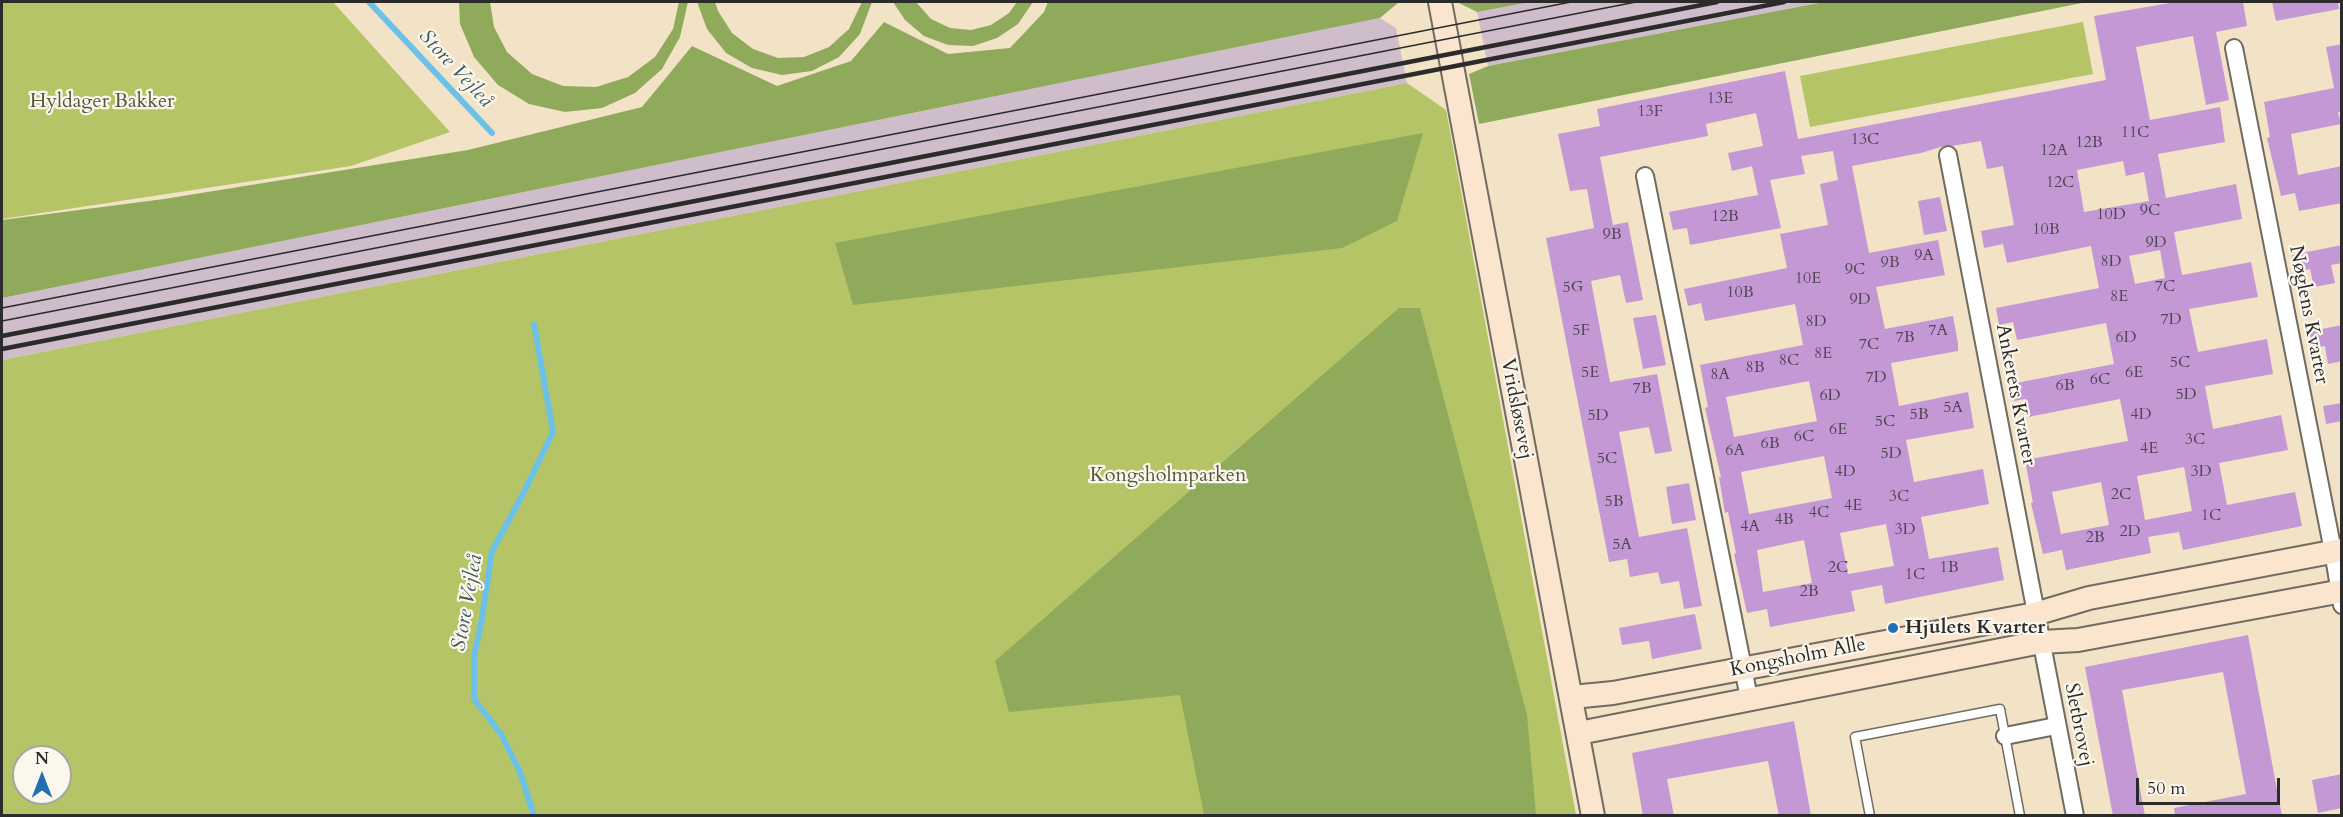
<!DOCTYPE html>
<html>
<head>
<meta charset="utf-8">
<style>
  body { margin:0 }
  #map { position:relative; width:2343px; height:817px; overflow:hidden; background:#f2e3c6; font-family:Cardo,serif }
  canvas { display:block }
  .frame { position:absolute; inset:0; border:3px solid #2b2b2b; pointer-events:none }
  .north { position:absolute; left:12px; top:745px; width:60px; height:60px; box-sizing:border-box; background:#fbf7ec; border:2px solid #a8a59f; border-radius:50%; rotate:0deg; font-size:16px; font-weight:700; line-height:24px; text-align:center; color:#2b2b2b }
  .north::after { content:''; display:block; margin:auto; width:21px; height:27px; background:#1f6fb2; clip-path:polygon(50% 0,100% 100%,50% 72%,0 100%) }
  .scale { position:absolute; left:2136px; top:778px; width:144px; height:27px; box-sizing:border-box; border:3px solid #2b2b2b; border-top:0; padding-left:8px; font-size:18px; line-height:21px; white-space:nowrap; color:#2b2b2b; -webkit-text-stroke:4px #fbf7ec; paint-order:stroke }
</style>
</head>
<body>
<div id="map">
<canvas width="2343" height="817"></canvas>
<div class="frame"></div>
<div class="north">N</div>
<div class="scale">50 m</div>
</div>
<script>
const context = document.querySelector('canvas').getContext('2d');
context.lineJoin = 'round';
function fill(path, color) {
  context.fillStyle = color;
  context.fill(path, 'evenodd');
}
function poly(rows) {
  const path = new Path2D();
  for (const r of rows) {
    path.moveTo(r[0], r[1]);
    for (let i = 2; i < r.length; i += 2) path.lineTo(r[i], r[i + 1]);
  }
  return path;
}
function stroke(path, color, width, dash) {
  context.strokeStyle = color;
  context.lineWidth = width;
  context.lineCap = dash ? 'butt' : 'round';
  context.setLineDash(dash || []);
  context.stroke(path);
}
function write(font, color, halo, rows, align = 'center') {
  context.font = font + ' Cardo,serif';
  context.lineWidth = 4.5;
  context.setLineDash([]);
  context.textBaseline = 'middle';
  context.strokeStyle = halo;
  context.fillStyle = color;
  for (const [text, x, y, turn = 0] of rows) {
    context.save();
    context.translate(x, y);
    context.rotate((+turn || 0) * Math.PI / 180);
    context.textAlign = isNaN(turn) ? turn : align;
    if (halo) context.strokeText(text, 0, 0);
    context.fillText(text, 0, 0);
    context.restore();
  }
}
fill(poly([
  [1531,2,1824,2,1488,66,1477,12],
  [1380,18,1396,28,1407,83,2,360,2,298]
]), '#d0bdcc');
fill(poly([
  [2,2,333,2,450,132,351,166,2,219],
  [2083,22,2093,74,1810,127,1800,76],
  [1407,83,1446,110,1576,815,2,816,2,360],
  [24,757,60,757,60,793,24,793]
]), '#b5c466');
fill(poly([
  [459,2,490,2,494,27,507,52,532,74,563,86,596,87,628,77,655,57,673,29,679,2,688,2,680,37,662,69,635,93,602,108,565,112,529,104,498,85,474,57,460,24],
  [697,2,715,2,718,11,732,33,753,49,778,58,804,57,829,47,849,29,862,2,872,2,860,34,839,57,812,71,782,75,752,68,726,53,707,29],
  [893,2,916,2,931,19,950,28,971,30,991,25,1009,13,1017,2,1033,2,1018,24,997,38,973,46,948,45,924,36,905,20],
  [1048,2,1399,2,1380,18,2,298,2,220,164,199,468,150,642,107,692,46,777,86,851,61,884,22,948,54,1010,48,1044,12],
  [1457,2,1531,2,1477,12],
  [1824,2,2087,2,1479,124,1469,74,1488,66],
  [1423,133,1397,221,1342,248,853,305,835,243],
  [1399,308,1420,308,1527,715,1536,815,1204,815,1180,695,1009,712,995,661]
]), '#90aa5b');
stroke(poly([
  [369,2,492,133],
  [534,816,520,772,501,734,474,699,474,656,481,624,492,551,523,494,553,432,534,324]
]), '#6cc1e9', 6);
fill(poly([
  [2176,2,2243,2,2247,26,2216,32,2229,100,2206,105,2193,36,2136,47,2150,120,2220,107,2225,142,2158,154,2166,198,2236,184,2242,219,2174,232,2182,275,2251,262,2258,297,2189,309,2198,352,2267,339,2273,374,2205,386,2213,429,2281,415,2288,450,2219,463,2227,505,2295,492,2302,526,2183,550,2179,532,2148,537,2151,553,2066,570,2062,550,2043,554,2031,503,2033,503,2025,460,2128,441,2120,399,2028,417,2025,399,2014,401,2011,384,2114,364,2106,323,2017,340,2013,322,1999,325,1996,308,2099,288,2091,246,2007,263,2003,244,1984,248,1981,231,2014,225,2003,166,1987,169,1981,141,1952,146,1947,145,1921,153,1852,166,1869,253,1938,240,1945,275,1876,287,1885,329,1953,316,1958,344,1958,351,1891,363,1899,406,1968,392,1974,428,1906,440,1914,482,1983,469,1989,504,1921,517,1929,559,1998,547,2004,580,1885,604,1882,585,1851,591,1855,611,1770,627,1767,609,1747,613,1734,554,1736,553,1728,512,1725,513,1719,477,1721,477,1705,408,1708,407,1700,365,1803,345,1795,304,1705,321,1701,303,1688,306,1684,289,1787,268,1780,234,1828,225,1820,184,1838,180,1833,151,1801,156,1805,174,1770,180,1781,228,1690,245,1687,228,1673,230,1669,212,1758,195,1752,166,1732,171,1728,153,1763,146,1756,113,1706,124,1708,136,1600,157,1613,225,1628,222,1643,300,1626,303,1620,275,1591,281,1610,382,1657,374,1672,451,1655,454,1649,427,1619,432,1639,537,1687,528,1702,606,1684,609,1679,581,1661,584,1658,572,1630,577,1627,559,1609,562,1546,238,1594,228,1587,189,1570,191,1558,134,1600,126,1597,109,1785,71,1798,139,2106,80,2094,16],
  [2123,161,2126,176,2144,172,2149,201,2084,212,2077,170],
  [2160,250,2165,278,2135,284,2129,256],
  [1809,381,1817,421,1734,437,1726,397],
  [1824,456,1832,498,1749,514,1741,472],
  [2184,467,2192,511,2145,520,2137,476],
  [2101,482,2109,525,2061,534,2052,492],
  [1886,524,1894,566,1848,574,1840,533],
  [1804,540,1812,583,1763,592,1757,550],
  [2272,2,2338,2,2339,9,2276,21],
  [2342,44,2342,112,2338,112,2341,124,2291,134,2298,175,2342,166,2342,203,2299,211,2295,193,2281,196,2267,138,2270,137,2264,102,2334,88,2326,47],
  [1940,197,1947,231,1924,235,1918,201],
  [2342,245,2342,263,2331,265,2335,283,2314,287,2310,269,2296,272,2292,255],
  [1656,315,1666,365,1643,369,1633,318],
  [2342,325,2342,361,2328,364,2325,346,2311,348,2307,332],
  [2342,403,2342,421,2326,424,2323,406],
  [1689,483,1696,520,1672,524,1666,487],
  [1695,614,1702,649,1652,659,1649,641,1622,645,1619,628],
  [2248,635,2282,816,2175,816,2174,808,2246,794,2223,672,2122,690,2145,816,2113,816,2085,667],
  [1794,721,1811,816,1779,816,1768,761,1667,779,1674,816,1643,816,1632,753],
  [2342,774,2342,808,2318,813,2312,780]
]), '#c497d5');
const lane = poly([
  [1870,816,1855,737,2000,709,2020,816]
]);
const street = poly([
  [2234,48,2333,551,2342,605],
  [1948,155,2075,816],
  [1645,176,1749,698],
  [2005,736,2056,726]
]);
const secondary = poly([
  [1440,2,1593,816],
  [1572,697,1613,693,2035,614,2089,598,2342,550],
  [1579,733,2041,642,2078,640,2342,591]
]);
stroke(lane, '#716b61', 11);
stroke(street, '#716b61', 20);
stroke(secondary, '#716b61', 26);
stroke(lane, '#fff', 8);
stroke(street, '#fff', 16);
stroke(secondary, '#fbe5cf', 22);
stroke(poly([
  [2,308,1571,2],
  [2,321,1636,2]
]), '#2b2b2b', 1.5);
stroke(poly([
  [2,336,1717,2],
  [2,349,1784,2]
]), '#2b2b2b', 4.5);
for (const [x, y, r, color] of [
  [1893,628,6,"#1f6fb2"]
]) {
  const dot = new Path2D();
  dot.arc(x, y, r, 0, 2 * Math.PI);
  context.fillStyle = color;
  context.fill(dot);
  stroke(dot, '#fbf7ec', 2);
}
write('16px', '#514656', null, [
  ["13E",1720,99],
  ["13F",1650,112],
  ["11C",2135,133],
  ["13C",1865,140],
  ["12B",2089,143],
  ["12A",2054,151],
  ["12C",2060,183],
  ["9C",2150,211],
  ["10D",2111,215],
  ["12B",1725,217],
  ["10B",2046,230],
  ["9B",1612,235],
  ["9D",2156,243],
  ["9A",1924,256],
  ["8D",2111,262],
  ["9B",1890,263],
  ["9C",1855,270],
  ["10E",1808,279],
  ["7C",2165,287],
  ["5G",1573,288],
  ["10B",1740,293],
  ["8E",2119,297],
  ["9D",1860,300],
  ["7D",2171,320],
  ["8D",1816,322],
  ["5F",1581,331],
  ["7A",1938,331],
  ["7B",1905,338],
  ["6D",2126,338],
  ["7C",1869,345],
  ["8E",1823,354],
  ["8C",1789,361],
  ["5C",2180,363],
  ["8B",1755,368],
  ["5E",1590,373],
  ["6E",2134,373],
  ["8A",1720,375],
  ["7D",1876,378],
  ["6C",2100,380],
  ["6B",2065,386],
  ["7B",1642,389],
  ["5D",2186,395],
  ["6D",1830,396],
  ["5A",1953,408],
  ["5B",1919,415],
  ["4D",2141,415],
  ["5D",1598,416],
  ["5C",1885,422],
  ["6E",1838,430],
  ["6C",1804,437],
  ["3C",2195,440],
  ["6B",1770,444],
  ["4E",2149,449],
  ["6A",1735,451],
  ["5D",1891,454],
  ["5C",1607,459],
  ["4D",1845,472],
  ["3D",2201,472],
  ["2C",2121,495],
  ["3C",1899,497],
  ["5B",1614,502],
  ["4E",1853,506],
  ["4C",1819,513],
  ["1C",2211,516],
  ["4B",1784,520],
  ["4A",1750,527],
  ["3D",1905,530],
  ["2D",2130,532],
  ["2B",2095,538],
  ["5A",1622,545],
  ["2C",1838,568],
  ["1B",1949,568],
  ["1C",1915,575],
  ["2B",1809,592]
]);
write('20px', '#54593d', '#fbf7ec', [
  ["Hyldager Bakker",102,102],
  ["Kongsholmparken",1168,476]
]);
write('20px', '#2b2b2b', '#fbf7ec', [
  ["Nøglens Kvarter",2308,315,79],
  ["Ankerets Kvarter",2015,395,79],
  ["Vridsløsevej",1516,409,79],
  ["Kongsholm Alle",1798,658,-11],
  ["Sletbrovej",2078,725,79]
]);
write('bold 20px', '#2b2b2b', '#fbf7ec', [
  ["Hjulets Kvarter",1905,628]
], 'left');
write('italic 21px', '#3e5864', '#fbf7ec', [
  ["Store Vejleå",455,69,47],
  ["Store Vejleå",468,603,-80]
]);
</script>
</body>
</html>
